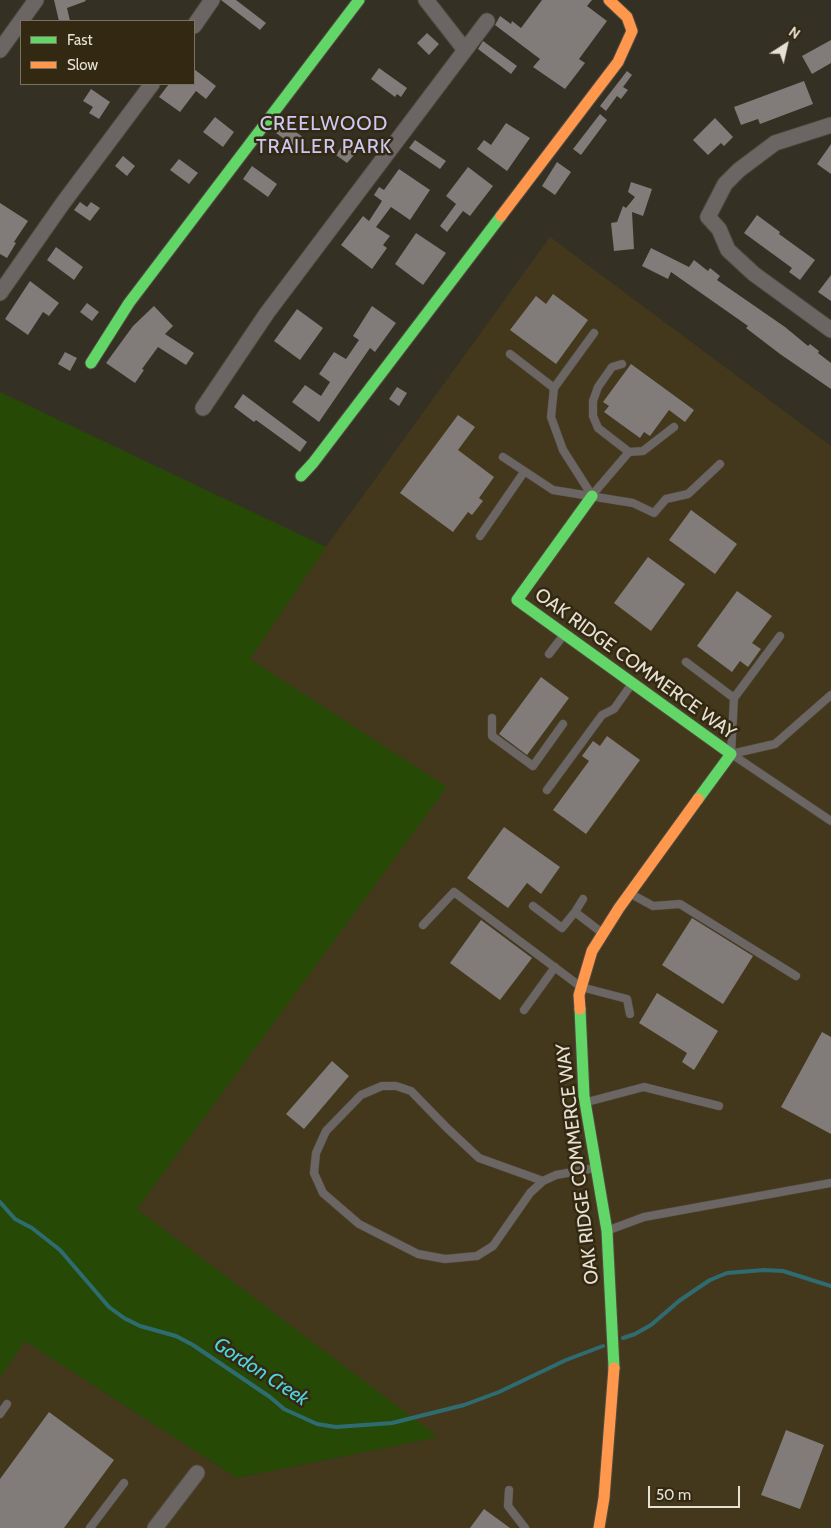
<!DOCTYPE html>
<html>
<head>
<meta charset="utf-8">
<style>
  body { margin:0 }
  #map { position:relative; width:831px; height:1528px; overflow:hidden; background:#353024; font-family:Cabin,sans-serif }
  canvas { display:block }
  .legend { position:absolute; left:20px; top:20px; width:175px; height:65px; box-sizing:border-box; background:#332912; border:1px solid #7b735f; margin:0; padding:6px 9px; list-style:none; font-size:15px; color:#e7e1d3 }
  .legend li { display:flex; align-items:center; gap:10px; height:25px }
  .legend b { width:25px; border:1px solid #7b735f }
  .north { position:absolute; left:761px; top:20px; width:50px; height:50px; -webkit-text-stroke:4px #332912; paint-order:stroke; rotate:35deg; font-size:14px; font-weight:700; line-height:20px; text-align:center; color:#e7e1d3 }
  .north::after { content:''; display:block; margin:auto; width:18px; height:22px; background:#e7e1d3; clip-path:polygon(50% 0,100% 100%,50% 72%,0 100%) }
  .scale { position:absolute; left:648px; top:1486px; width:92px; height:22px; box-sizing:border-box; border:2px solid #e7e1d3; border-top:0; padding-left:6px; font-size:15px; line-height:18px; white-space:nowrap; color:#e7e1d3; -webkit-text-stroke:4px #332912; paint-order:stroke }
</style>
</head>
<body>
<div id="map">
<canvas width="831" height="1528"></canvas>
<ul class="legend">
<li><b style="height:6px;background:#63d668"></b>Fast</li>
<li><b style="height:6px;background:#ff974d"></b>Slow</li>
</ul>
<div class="north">N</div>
<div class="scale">50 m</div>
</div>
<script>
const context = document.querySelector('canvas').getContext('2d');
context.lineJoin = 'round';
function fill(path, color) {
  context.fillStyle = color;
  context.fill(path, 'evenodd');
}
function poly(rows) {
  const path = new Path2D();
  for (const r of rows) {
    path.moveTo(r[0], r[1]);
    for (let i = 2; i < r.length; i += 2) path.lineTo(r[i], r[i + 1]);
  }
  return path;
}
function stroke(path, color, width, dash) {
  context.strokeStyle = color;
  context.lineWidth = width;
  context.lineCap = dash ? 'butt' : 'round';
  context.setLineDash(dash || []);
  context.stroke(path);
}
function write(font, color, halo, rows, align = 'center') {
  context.font = font + ' Cabin,sans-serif';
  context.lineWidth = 5;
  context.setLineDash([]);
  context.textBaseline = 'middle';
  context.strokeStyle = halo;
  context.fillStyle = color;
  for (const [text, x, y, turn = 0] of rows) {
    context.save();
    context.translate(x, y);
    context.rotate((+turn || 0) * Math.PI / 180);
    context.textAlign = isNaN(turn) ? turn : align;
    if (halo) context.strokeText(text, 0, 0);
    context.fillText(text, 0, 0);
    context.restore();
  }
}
fill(poly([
  [550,237,831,446,831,1528,0,1528,0,1377,25,1341,237,1478,437,1437,137,1209,446,787,250,659,326,547]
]), '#44381c');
fill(poly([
  [0,392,326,547,250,659,447,787,137,1209,438,1437,237,1478,25,1341,0,1377]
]), '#264a05');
stroke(poly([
  [0,1202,15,1219,32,1228,60,1250,109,1307,124,1318,140,1326,176,1336,193,1345,270,1397,284,1409,317,1424,336,1427,392,1423,464,1405,499,1392,566,1360,603,1346],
  [623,1338,635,1334,651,1325,679,1301,695,1290,710,1280,727,1273,764,1270,783,1271,831,1286]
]), '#2f6c71', 4);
fill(poly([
  [54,0,85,0,86,1,67,8,70,21,59,21],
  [221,0,236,0,266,23,260,30],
  [542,0,592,0,587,6,607,21,579,59,585,63,565,89,533,67,540,59,495,25,500,16,511,24,512,21,521,28],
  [427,33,439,44,429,55,417,43],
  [831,40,831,63,812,74,802,56],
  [483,41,517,66,511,74,478,49],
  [379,68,407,88,401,97,397,94,395,97,371,79],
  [194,69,216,86,206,99,196,91,180,112,159,97,169,84,194,84],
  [627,71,632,75,623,87,628,90,621,99,617,96,606,111,600,106],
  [804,81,813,104,760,124,758,119,741,125,734,107],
  [91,89,110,102,99,119,89,113,93,107,83,101],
  [600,114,607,120,581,155,573,149],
  [215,117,234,132,223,147,203,132],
  [715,118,733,137,724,146,721,143,708,155,693,140],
  [283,123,303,137,295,147,276,133],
  [506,123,530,138,507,171,477,149,484,140,491,145],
  [415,140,446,161,440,169,409,148],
  [831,144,831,174,817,164],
  [343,145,355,154,347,163,336,155],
  [123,156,135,166,127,176,115,166],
  [179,159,198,173,189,184,170,170],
  [557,162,571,172,555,195,542,186],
  [252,166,277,184,268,197,243,179],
  [468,167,493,186,470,216,463,211,447,232,440,226,456,204,446,196],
  [399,169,430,190,410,220,391,207,376,227,390,236,383,245,387,248,372,269,341,245,363,216,369,221,382,201,374,195,379,187,384,190],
  [631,182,652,189,643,216,632,212,634,249,614,251,611,223,617,222,623,206,626,208,635,197,628,192],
  [80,202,87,207,91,202,100,208,90,221,74,210],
  [0,203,28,221,14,242,16,243,7,258,0,254],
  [757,215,780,232,779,234,815,260,800,280,789,272,792,268,744,233],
  [416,233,446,253,423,285,395,264],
  [56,247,83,267,74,280,47,260],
  [651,248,689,267,694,260,708,271,710,268,720,276,717,280,785,327,808,346,810,344,819,351,818,353,831,363,831,389,780,354,746,328,748,326,671,272,668,279,642,266],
  [831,275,831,301,818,292],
  [30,281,59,303,49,316,43,312,28,335,5,319],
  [553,294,588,320,556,364,510,330,536,296,546,304],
  [87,303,99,312,92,321,80,312],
  [154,306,173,326,165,334,194,353,186,365,158,347,142,369,144,370,135,383,106,363,133,326],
  [372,306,396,323,375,352,370,348,319,422,292,402,305,385,321,396,330,382,319,374,334,352,346,359,359,340,353,336],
  [297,309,323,328,300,360,274,341],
  [65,352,77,358,70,371,58,364],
  [631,364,694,410,685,422,669,410,650,436,644,432,640,438,604,412,609,406,603,402],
  [397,387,407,393,399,406,389,399],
  [243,394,307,442,300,452,256,420,254,422,234,407],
  [458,415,475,427,458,450,494,477,479,498,483,501,472,515,468,512,453,532,400,493],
  [691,510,737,544,715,574,669,540],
  [648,557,685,584,651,631,614,603],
  [737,591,772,616,752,643,761,649,748,667,740,661,732,672,697,646],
  [541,677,569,698,527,755,499,734],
  [607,736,640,760,586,834,553,810,589,761,582,756,593,741,600,746],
  [504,827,560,867,541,894,527,883,508,908,467,878],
  [692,918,753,956,723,1004,662,965],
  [481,920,532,958,500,1000,450,963],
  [657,993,718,1031,694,1070,682,1062,687,1053,639,1023],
  [822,1032,831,1037,831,1134,781,1107],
  [332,1061,349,1076,304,1129,286,1114],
  [49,1412,114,1460,64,1528,0,1528,0,1479],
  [786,1430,824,1445,800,1509,761,1495],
  [484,1509,510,1528,470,1528]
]), '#817b7a');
const lane = poly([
  [510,354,554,388,594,333],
  [622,364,612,367,598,387,593,401,593,416,598,428,629,452,643,451,674,427],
  [554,388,551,417,563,450,591,494],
  [503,457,553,490,633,503,654,513,666,499,688,494,720,464],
  [593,494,629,452],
  [480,536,524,472],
  [780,636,734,698,731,754,775,744,831,695],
  [549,654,563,636],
  [686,662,734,698],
  [492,718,492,736,533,766,563,724],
  [733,755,831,821],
  [547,790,602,715,614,709,631,685],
  [631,894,653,906,680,904,796,976],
  [583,899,575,912,601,932],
  [533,906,562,928,575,912],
  [423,925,454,892,581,987,627,999,630,1014],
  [524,1010,555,967],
  [587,1102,644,1087,719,1106],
  [543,1181,479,1158,447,1128,411,1091,396,1086,382,1086,361,1095,326,1131,316,1153,314,1173,323,1193,359,1224,418,1254,445,1259,477,1256,493,1246,530,1193,543,1181,556,1175,595,1168],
  [609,1230,644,1217,831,1183],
  [0,1414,7,1404],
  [509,1490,508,1506,525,1528],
  [90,1528,124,1483]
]);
const street = poly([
  [426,0,465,50],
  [194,26,212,0],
  [0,50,36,0],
  [831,125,775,143,739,170,725,184,708,217,719,229,728,250,754,274,831,330],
  [0,293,63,203,152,84],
  [203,408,267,313,487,21],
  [155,1528,197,1473]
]);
const fast = poly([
  [91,363,129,303,359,0],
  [301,476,313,463,501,216],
  [592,496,517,600,731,754,698,799],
  [580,1009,584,1096,607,1231,614,1368]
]);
const slow = poly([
  [501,216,618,62,632,31,627,17,609,0],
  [580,1009,579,995,592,951,619,908,698,799],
  [599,1528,604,1498,614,1368]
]);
stroke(lane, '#504b42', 9);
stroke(street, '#504b42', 17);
stroke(fast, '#504b42', 13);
stroke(slow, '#504b42', 13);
stroke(lane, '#6b6663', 8);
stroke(street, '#6b6663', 15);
stroke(fast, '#63d668', 11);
stroke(slow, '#ff974d', 11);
write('19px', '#e7e1d3', '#332912', [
  ["OAK RIDGE COMMERCE WAY",635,664,36],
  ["OAK RIDGE COMMERCE WAY",578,1164,-97]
]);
context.letterSpacing = '1px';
write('20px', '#cbc9f4', '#332912', [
  ["CREELWOOD",324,124],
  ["TRAILER PARK",324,147]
]);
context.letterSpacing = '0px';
write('italic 20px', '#4fd4e1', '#332912', [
  ["Gordon Creek",261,1372,33]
]);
</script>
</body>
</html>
